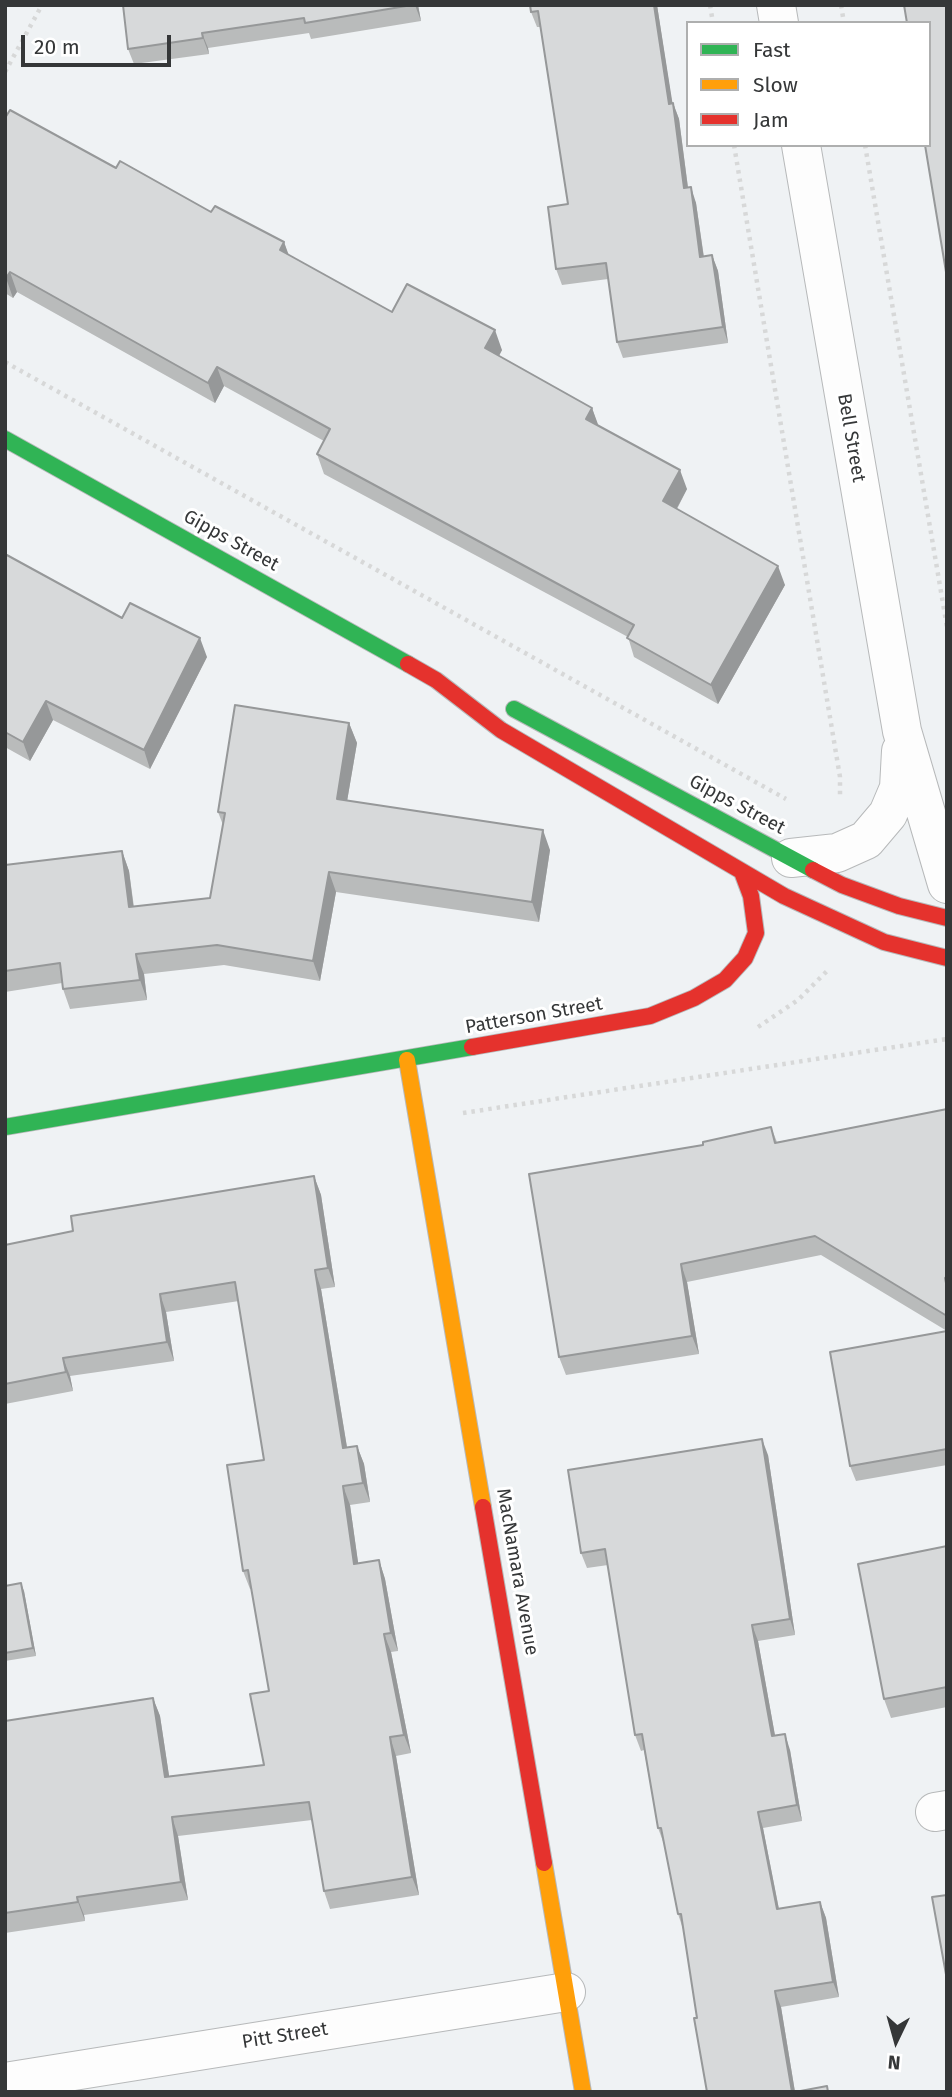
<!DOCTYPE html>
<html>
<head>
<meta charset="utf-8">
<style>
  body { margin:0 }
  #map { position:relative; width:952px; height:2097px; overflow:hidden; background:#eff2f4; font-family:"Fira Sans",sans-serif }
  canvas { display:block }
  .frame { position:absolute; inset:0; border:7px solid #353738; pointer-events:none }
  .legend { position:absolute; left:686px; top:21px; width:245px; height:126px; box-sizing:border-box; background:#fff; border:2px solid #aeafaf; margin:0; padding:9px 12px; list-style:none; font-size:21px; color:#353738 }
  .legend li { display:flex; align-items:center; gap:14px; height:35px }
  .legend b { width:35px; border:2px solid #aeafaf }
  .north { position:absolute; left:861px; top:2006px; width:70px; height:70px; -webkit-text-stroke:5px #fff; paint-order:stroke; rotate:185deg; font-size:19px; font-weight:700; line-height:28px; text-align:center; color:#353738 }
  .north::after { content:''; display:block; margin:auto; width:24px; height:32px; background:#353738; clip-path:polygon(50% 0,100% 100%,50% 72%,0 100%) }
  .scale { position:absolute; left:21px; top:35px; width:150px; height:32px; box-sizing:border-box; border:4px solid #353738; border-top:0; padding-left:9px; font-size:21px; line-height:24px; white-space:nowrap; color:#353738; -webkit-text-stroke:5px #fff; paint-order:stroke }
</style>
</head>
<body>
<div id="map">
<canvas width="952" height="2097"></canvas>
<div class="frame"></div>
<ul class="legend">
<li><b style="height:9px;background:#30b455"></b>Fast</li>
<li><b style="height:9px;background:#ff9f0a"></b>Slow</li>
<li><b style="height:9px;background:#e5322d"></b>Jam</li>
</ul>
<div class="north">N</div>
<div class="scale">20 m</div>
</div>
<script>
const context = document.querySelector('canvas').getContext('2d');
context.lineJoin = 'round';
function poly(rows) {
  const path = new Path2D();
  for (const r of rows) {
    path.moveTo(r[0], r[1]);
    for (let i = 2; i < r.length; i += 2) path.lineTo(r[i], r[i + 1]);
  }
  return path;
}
function stroke(path, color, width, dash) {
  context.strokeStyle = color;
  context.lineWidth = width;
  context.lineCap = dash ? 'butt' : 'round';
  context.setLineDash(dash || []);
  context.stroke(path);
}
function fill(path, color) {
  context.fillStyle = color;
  context.fill(path, 'evenodd');
}
function write(font, color, halo, rows, align = 'center') {
  context.font = font + ' "Fira Sans",sans-serif';
  context.lineWidth = 6;
  context.setLineDash([]);
  context.textBaseline = 'middle';
  context.strokeStyle = halo;
  context.fillStyle = color;
  for (const [text, x, y, turn = 0] of rows) {
    context.save();
    context.translate(x, y);
    context.rotate((+turn || 0) * Math.PI / 180);
    context.textAlign = isNaN(turn) ? turn : align;
    if (halo) context.strokeText(text, 0, 0);
    context.fillText(text, 0, 0);
    context.restore();
  }
}
const street = poly([
  [776,5,779,23],
  [801,145,902,731,947,884],
  [791,858,837,853,866,840,888,814,899,788,901,751],
  [935,1812,947,1810],
  [5,2082,566,1992]
]);
const fast = poly([
  [5,439,408,664],
  [514,709,813,870],
  [5,1127,472,1047]
]);
const slow = poly([
  [407,1060,483,1507],
  [544,1863,583,2092]
]);
const jam = poly([
  [408,664,436,680,501,730,784,896,884,942,947,958],
  [813,870,842,885,899,906,947,918],
  [472,1047,650,1016,694,998,725,980,745,958,756,933,751,896,742,872],
  [483,1507,544,1863]
]);
stroke(street, '#b7b9ba', 40);
stroke(fast, '#b7b9ba', 18);
stroke(slow, '#b7b9ba', 18);
stroke(jam, '#b7b9ba', 18);
stroke(poly([
  [710,5,713,23],
  [841,5,844,23],
  [5,72,42,5],
  [734,145,840,777,840,799],
  [865,145,947,627],
  [5,362,786,799],
  [758,1027,798,1000,830,968],
  [463,1113,947,1039]
]), '#d7d8d8', 4.5, [3.5, 5]);
stroke(street, '#fdfdfd', 38);
stroke(fast, '#30b455', 16);
stroke(slow, '#ff9f0a', 16);
stroke(jam, '#e5322d', 16);
fill(poly([
  [123,5,418,5,421,21,311,39,309,33,208,48,209,54,134,64,128,49],
  [530,5,657,5,672,103,673,103,679,119,688,187,696,203,704,257,712,255,718,271,728,343,623,358,617,342,608,279,562,285,556,269,568,204,541,27,537,27,531,12],
  [5,118,211,212,284,242,288,255,392,312,502,350,499,356,592,408,598,426,687,489,677,509,785,585,718,704,634,657,628,637,324,474,317,454,324,441,224,386,215,403,17,292,13,298,5,293],
  [5,554,122,618,207,657,150,769,53,720,30,761,5,747],
  [349,723,357,743,347,801,550,850,539,922,336,892,320,981,224,965,144,974,147,1000,70,1009,63,989,62,983,5,992,5,865,122,851,129,871,134,907,210,898,223,825,218,812],
  [947,1109,947,1331,821,1255,687,1282,699,1354,566,1375,559,1357,703,1145,771,1127,777,1142],
  [314,1176,321,1195,335,1287,321,1289,347,1447,357,1446,364,1464,370,1502,350,1505,358,1563,379,1560,385,1579,398,1651,391,1652,411,1753,396,1756,419,1895,330,1909,324,1891,312,1820,178,1836,188,1900,84,1915,85,1921,5,1933,5,1721,153,1698,160,1716,169,1776,264,1765,269,1691,251,1589,250,1589,243,1571,264,1460,239,1301,166,1312,174,1361,70,1376,73,1391,5,1404,5,1245,73,1231],
  [947,1331,947,1465,856,1481,850,1466],
  [768,1455,795,1635,758,1641,775,1736,790,1750,802,1821,763,1828,779,1909,820,1902,826,1918,839,1997,781,2007,795,2092,829,2092,707,2092,697,2018,683,1929,678,1914,664,1844,658,1828,644,1750,641,1751,635,1735,608,1565,587,1568,581,1553],
  [947,1546,947,1707,891,1718,884,1699],
  [5,1586,24,1591,36,1656,5,1661]
]), '#b9bbbb');
fill(poly([
  [415,5,418,5,421,21],
  [654,5,657,5,675,119,669,104],
  [202,33,208,48,209,54,203,38],
  [673,103,679,119,690,204,684,188],
  [691,187,696,203,706,273,700,257],
  [284,242,291,261,280,250],
  [712,255,718,271,728,343,723,327],
  [10,272,17,292,13,298,6,278],
  [495,330,502,350,493,367,485,348],
  [217,367,224,386,215,403,208,383],
  [592,408,599,427,586,419],
  [680,470,687,489,670,521,663,501],
  [778,566,785,585,718,704,711,685],
  [200,638,207,657,150,769,144,750],
  [46,701,53,720,30,761,23,742],
  [349,723,357,743,344,819,337,799],
  [543,830,550,850,539,922,532,902],
  [122,851,129,871,136,927,129,907],
  [329,872,336,892,320,981,313,961],
  [136,954,144,974,147,1000,140,980],
  [314,1176,321,1195,335,1287,328,1268],
  [681,1264,687,1282,699,1354,692,1336],
  [315,1270,321,1289,350,1466,343,1448],
  [160,1294,166,1312,174,1361,167,1342],
  [63,1358,70,1376,73,1391,66,1372],
  [762,1439,768,1455,795,1635,790,1619],
  [357,1446,364,1464,370,1502,363,1483],
  [343,1486,350,1505,361,1583,354,1564],
  [379,1560,385,1579,398,1651,391,1633],
  [21,1583,24,1591,36,1656,33,1648],
  [752,1625,758,1641,778,1752,772,1736],
  [384,1634,391,1652,411,1753,404,1735],
  [153,1698,160,1716,172,1795,165,1777],
  [785,1734,790,1750,802,1821,797,1805],
  [390,1737,396,1756,419,1895,412,1877],
  [758,1812,763,1828,782,1925,777,1909],
  [172,1817,178,1836,188,1900,181,1882],
  [77,1897,84,1915,85,1921,78,1902],
  [820,1902,826,1918,839,1997,833,1982],
  [775,1991,781,2007,795,2092,792,2092]
]), '#969899');
const building = poly([
  [123,5,412,5,305,23,304,18,202,33,203,38,128,49,123,5],
  [530,5,654,5,669,104,673,103,684,188,691,187,700,257,712,255,723,327,617,342,606,263,556,269,548,207,568,204,538,11,531,12,530,5],
  [904,5,947,5,947,278,925,145,929,145,929,23,907,23,904,5],
  [10,110,116,168,120,161,211,212,215,206,284,242,280,250,392,312,407,284,495,330,485,348,592,408,586,419,680,470,663,501,778,566,711,685,627,638,634,625,317,454,330,429,217,367,208,383,10,272,6,278,5,278,5,118,10,110],
  [5,554,122,618,130,603,200,638,144,750,46,701,23,742,5,732,5,554],
  [235,705,349,723,337,799,543,830,532,902,329,872,313,961,217,945,136,954,140,980,63,989,60,963,5,971,5,865,122,851,129,907,210,898,225,813,218,812,235,705],
  [947,1109,947,1277,945,1278,947,1288,947,1316,815,1236,681,1264,692,1336,559,1357,529,1174,703,1145,703,1142,771,1127,775,1143,947,1109],
  [314,1176,328,1268,315,1270,343,1448,357,1446,363,1483,343,1486,354,1564,379,1560,391,1633,384,1634,404,1735,390,1737,412,1877,324,1891,309,1802,172,1817,181,1882,77,1897,78,1902,5,1913,5,1721,153,1698,165,1777,264,1765,250,1694,269,1691,248,1570,243,1571,227,1465,264,1460,235,1282,160,1294,167,1342,63,1358,66,1372,5,1384,5,1245,73,1231,71,1216,314,1176],
  [947,1331,947,1449,850,1466,830,1352,947,1331],
  [762,1439,790,1619,752,1625,772,1736,785,1734,797,1805,758,1812,777,1909,820,1902,833,1982,775,1991,792,2092,707,2092,694,2018,697,2018,681,1914,678,1914,661,1828,658,1828,642,1734,635,1735,605,1549,581,1553,568,1470,762,1439],
  [947,1546,947,1687,884,1699,858,1564,947,1546],
  [21,1583,33,1648,5,1653,5,1586,21,1583],
  [947,1895,947,1980,932,1897,947,1895],
  [827,2086,828,2092,795,2092,827,2086]
]);
fill(building, '#d7d9da');
stroke(building, '#969899', 2);
write('19px', '#353738', '#fff', [
  ["Bell Street",851,438,80],
  ["Gipps Street",231,541,29],
  ["Gipps Street",737,805,28],
  ["Patterson Street",534,1016,-10],
  ["MacNamara Avenue",517,1572,80],
  ["Pitt Street",285,2036,-9]
]);
</script>
</body>
</html>
